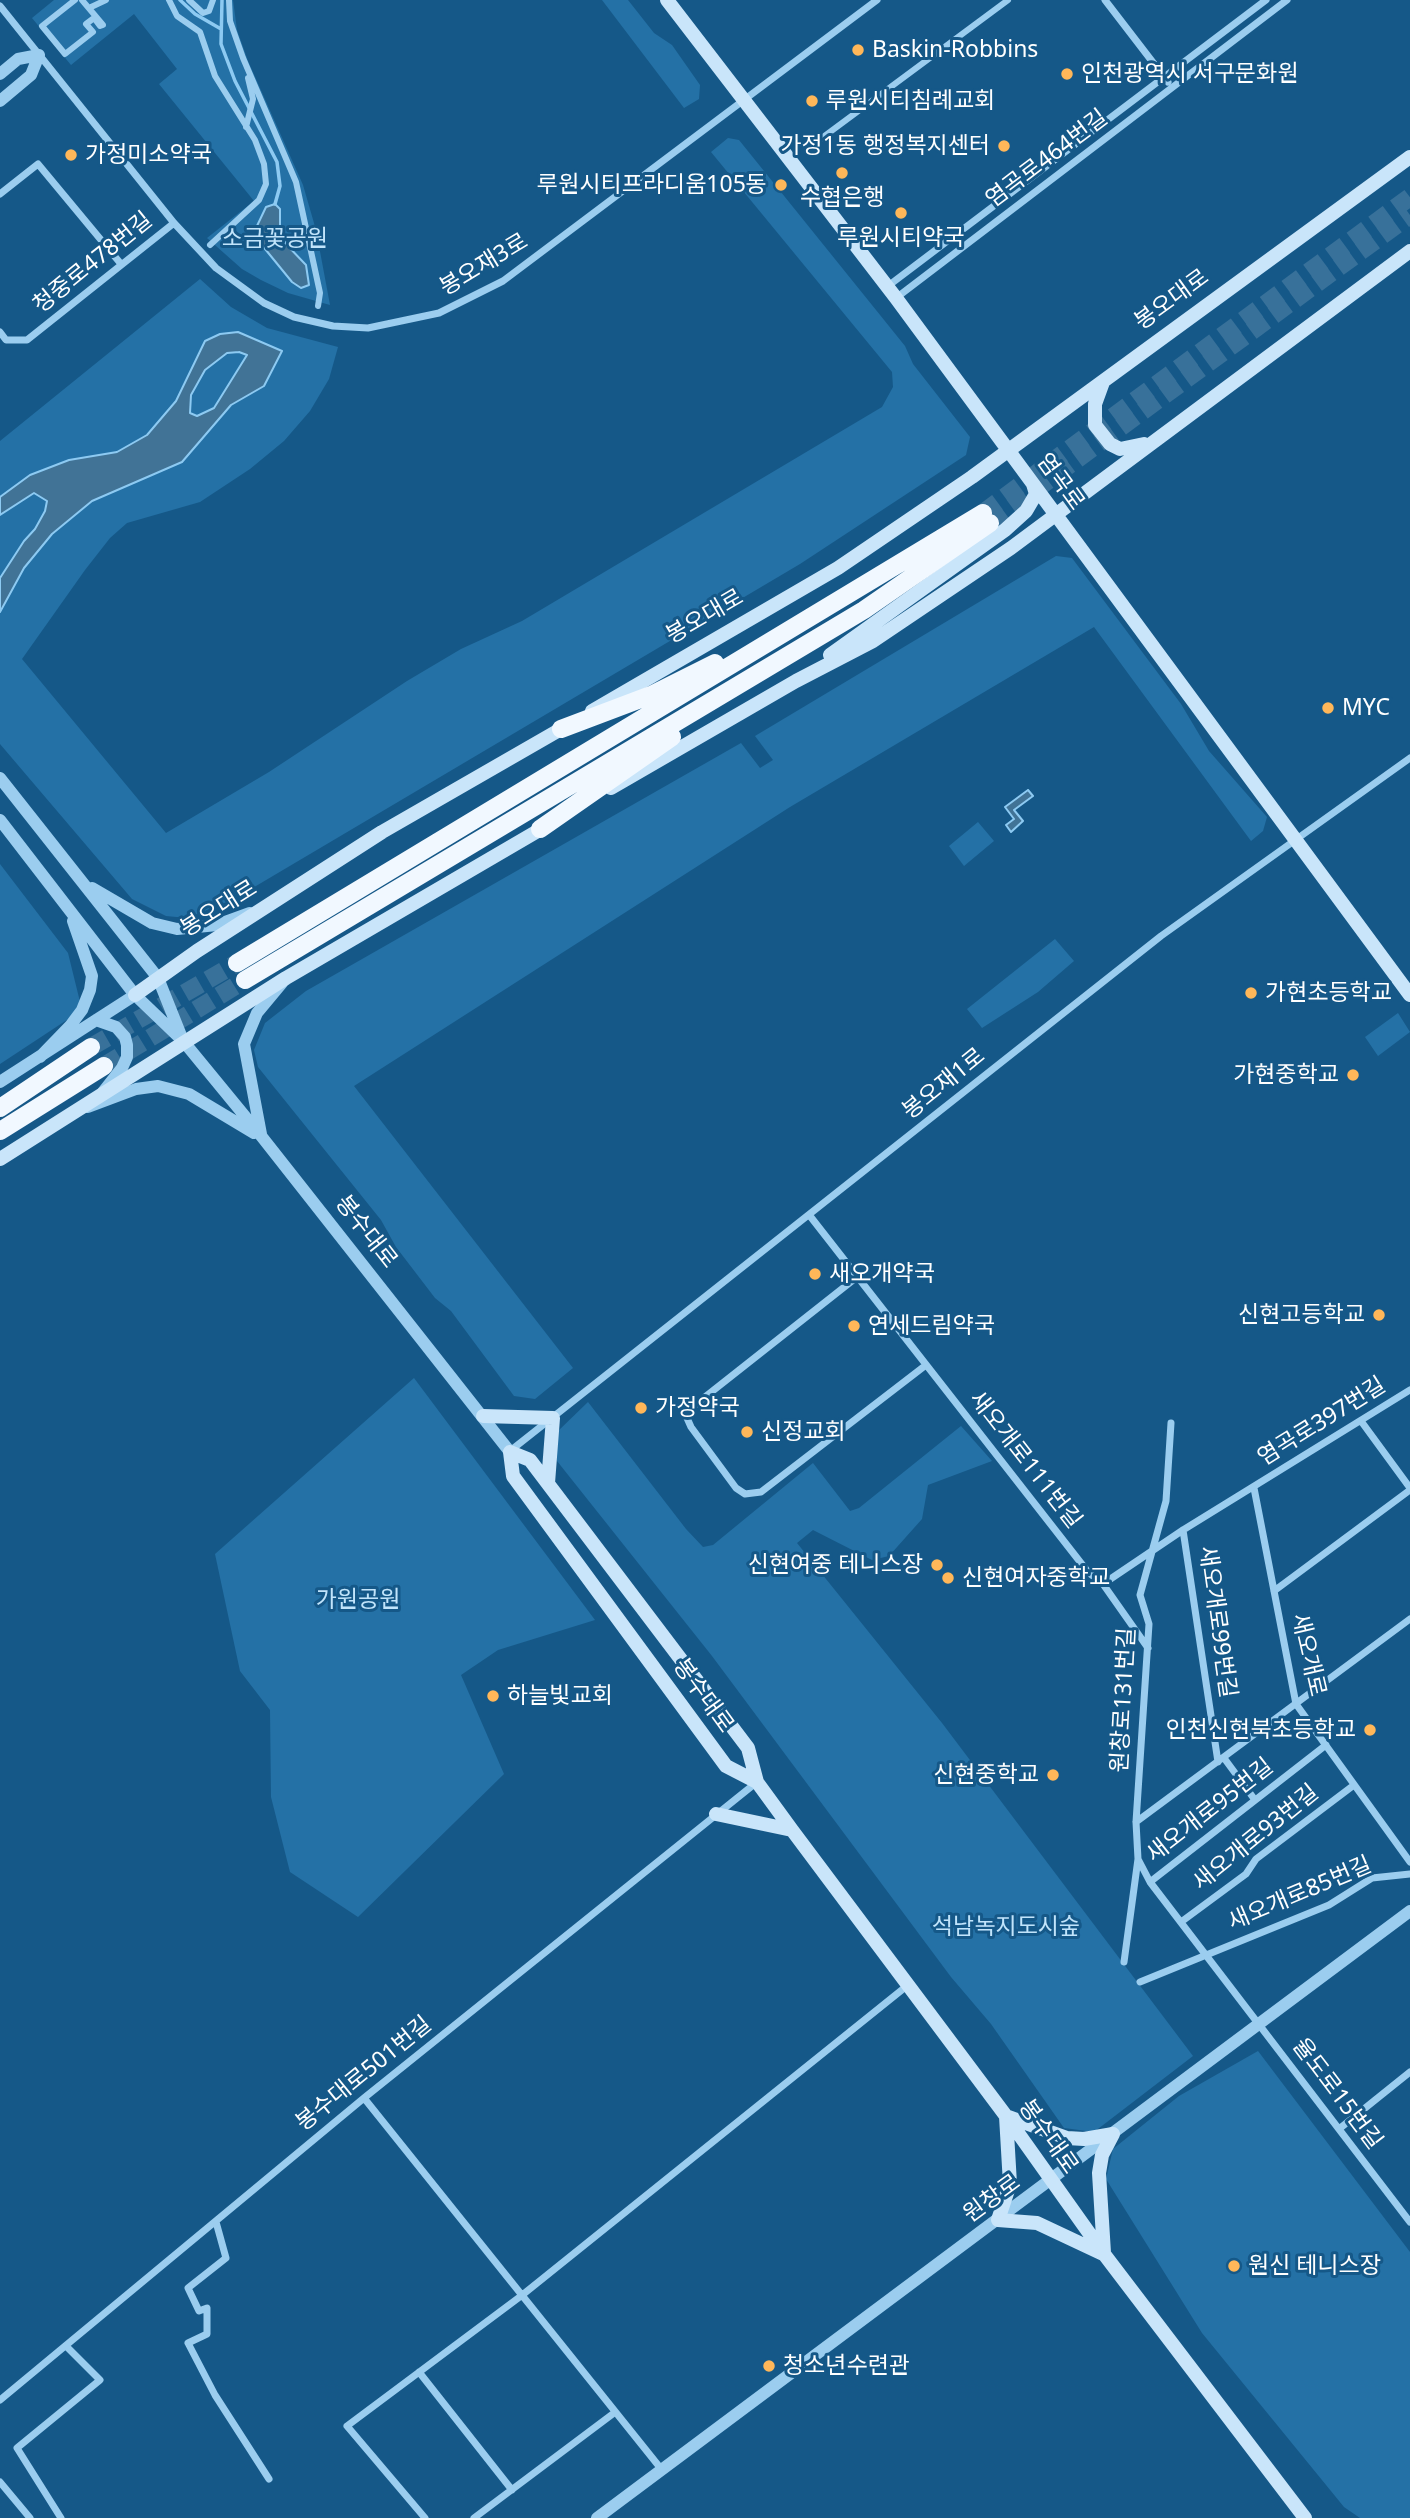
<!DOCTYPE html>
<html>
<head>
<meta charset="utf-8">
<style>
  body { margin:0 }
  canvas { display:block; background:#155888 }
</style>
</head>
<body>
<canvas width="1410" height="2518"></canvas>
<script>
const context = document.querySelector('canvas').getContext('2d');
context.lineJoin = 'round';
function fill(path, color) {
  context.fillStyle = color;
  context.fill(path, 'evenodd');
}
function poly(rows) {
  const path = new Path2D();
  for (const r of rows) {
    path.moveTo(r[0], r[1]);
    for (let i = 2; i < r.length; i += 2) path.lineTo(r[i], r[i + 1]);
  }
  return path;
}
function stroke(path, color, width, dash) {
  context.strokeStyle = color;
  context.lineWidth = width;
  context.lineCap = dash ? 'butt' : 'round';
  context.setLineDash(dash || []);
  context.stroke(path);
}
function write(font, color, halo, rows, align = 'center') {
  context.font = font + ' "Noto Sans","Noto Sans KR",sans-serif';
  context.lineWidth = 6;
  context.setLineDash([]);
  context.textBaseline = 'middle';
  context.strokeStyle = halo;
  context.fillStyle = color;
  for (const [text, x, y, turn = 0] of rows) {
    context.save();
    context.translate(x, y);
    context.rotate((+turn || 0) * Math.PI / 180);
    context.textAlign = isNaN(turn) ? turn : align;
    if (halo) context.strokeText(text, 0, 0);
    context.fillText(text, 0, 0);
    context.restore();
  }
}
fill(poly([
  [54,0,233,0,237,30,248,61,303,185,316,230,330,305,288,293,261,280,242,269,207,238,254,201,159,84,177,69,134,14,71,65,32,18],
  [602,0,628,0,654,33,672,45,700,85,699,99,684,108],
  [728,138,739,140,905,346,913,364,970,437,966,455,800,564,234,899,187,918,166,916,132,899,0,744,0,441,200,279,231,307,267,328,338,347,329,379,310,411,284,441,250,469,200,502,127,523,110,538,85,570,22,659,166,833,269,772,407,681,461,649,522,621,882,407,893,387,892,372,711,152],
  [1056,556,1072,558,1181,704,1209,751,1267,817,1263,831,1251,841,1094,627,790,807,354,1086,573,1368,535,1399,514,1396,451,1311,435,1298,396,1247,381,1220,258,1067,254,1050,265,1023,306,991,741,743,760,768,773,760,755,736],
  [978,822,994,841,964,866,949,846],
  [0,864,68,953,82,1010,0,1064],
  [1055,939,1074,961,1038,992,982,1028,967,1009],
  [1398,1013,1410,1032,1378,1056,1365,1037],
  [414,1378,595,1620,498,1650,461,1675,504,1774,358,1917,290,1872,271,1797,270,1710,240,1671,215,1554],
  [588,1402,686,1529,703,1547,713,1545,813,1463,850,1511,859,1508,961,1426,992,1461,928,1485,922,1519,889,1556,872,1560,813,1530,797,1543,942,1723,1193,2056,1094,2132,1064,2128,991,2024,951,1977,712,1656,557,1461,554,1448,556,1433],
  [1258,2051,1410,2252,1410,2518,1360,2518,1344,2507,1202,2333,1106,2179,1113,2149,1179,2096]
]), '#2471a6');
const water = poly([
  [275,204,280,209,280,227,285,243,306,265,309,285,301,288,292,282,261,244,256,228,266,207,275,204],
  [238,332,282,351,264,386,231,405,182,462,92,501,52,534,24,568,0,612,0,578,24,541,35,529,45,511,47,501,34,493,0,515,0,497,30,475,69,460,117,452,147,435,176,401,205,341,220,334,238,332],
  [239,352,247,355,214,408,197,416,190,413,191,395,205,370,227,353,239,352],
  [1028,790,1033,796,1014,810,1023,821,1011,832,1006,825,1014,819,1005,807,1028,790]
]);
fill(water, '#417396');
stroke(water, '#8dcaf2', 2);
stroke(poly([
  [180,0,195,14,221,29],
  [222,0,221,44,235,81,277,162,280,186,275,204]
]), '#8dcaf2', 3.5);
stroke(poly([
  [983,513,1410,197],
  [990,523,1410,215],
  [91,1047,237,963],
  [104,1066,245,980]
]), '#38719a', 18, [18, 9]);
stroke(poly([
  [75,0,42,26,65,54,93,32,86,24,94,18,100,26,103,25,82,0],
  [169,0,177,16,200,32,215,76,255,140,264,164,266,184,259,200,210,245],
  [189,0,203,13,209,11,213,0],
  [229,0,230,21,243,58,296,182,320,293,318,306],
  [89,8,106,0],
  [246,127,253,99,248,78],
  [807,149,1008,0]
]), '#9bcdef', 6);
stroke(poly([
  [1105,0,1168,82],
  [0,6,174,223,216,268,264,303,294,317,333,326,368,328,439,313,503,281,877,0],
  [0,194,38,164,121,264],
  [888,286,1266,0],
  [896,298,1287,0],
  [0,332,6,340,27,340,174,223],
  [810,1216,1088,1572,1103,1584,1148,1648],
  [857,1277,691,1408,687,1418,691,1427,736,1488,745,1494,761,1492,926,1365],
  [1361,1421,1410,1488],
  [1171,1423,1166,1501,1140,1595,1149,1624,1136,1822,1138,1859,1150,1882,1410,2222],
  [510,1451,1161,936,1410,758],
  [1254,1488,1296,1704,1410,1862],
  [1183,1530,1218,1762],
  [1103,1584,1183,1530,1410,1390],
  [1274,1591,1410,1490],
  [1224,1758,1255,1800],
  [1136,1822,1410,1619],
  [1150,1882,1326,1745],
  [1181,1922,1246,1874,1256,1859,1354,1785],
  [1124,1962,1138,1859],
  [1140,1982,1329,1905,1372,1878,1410,1874],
  [364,2098,662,2470],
  [1339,2129,1410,2072],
  [216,2222,226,2258,188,2288,199,2311,207,2308,207,2334,188,2343,215,2395,269,2479],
  [419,2372,512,2490],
  [0,2400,364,2098,757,1782],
  [0,2482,30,2518],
  [61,2518,17,2448,100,2380,66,2346],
  [425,2518,347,2426,521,2296,908,1985],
  [474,2518,614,2413]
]), '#9bcdef', 7);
stroke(poly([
  [0,74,18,59,39,55],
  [0,101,31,75,39,55],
  [0,778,158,978,182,1038],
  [0,820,135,995,184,1042,262,1137,510,1452],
  [92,888,152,923,177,929,217,925,250,913],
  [96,1020,116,1027,125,1037,127,1045,127,1057,122,1068,103,1092],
  [40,1057,70,1026,82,1010,90,990,92,976,73,921],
  [0,1082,135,995],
  [88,1107,136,1089,158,1086,189,1094,254,1133],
  [261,1134,244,1044,257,1013,282,983],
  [597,2518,1410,1911]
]), '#9bcdef', 12);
stroke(poly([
  [667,0,896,298,1410,995],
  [1103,382,1095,404,1095,425,1110,444,1120,449,1144,444],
  [830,655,1005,530,1026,511,1036,494,1033,484],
  [592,711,838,568,972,477,1410,157],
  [611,788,796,681,873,641,1011,548,1410,251],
  [135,995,197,951,382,832,568,725],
  [0,1159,286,978,548,825],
  [483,1416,553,1418,548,1483],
  [757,1782,726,1766,513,1476,510,1452,530,1460,748,1748,757,1782,792,1830,1006,2116,1104,2254,1305,2518],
  [716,1814,792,1830],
  [1104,2253,1099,2173,1102,2155,1113,2134],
  [1103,2254,1037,2223,998,2220,1010,2184,1006,2116,1067,2138,1084,2139,1113,2134]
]), '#c9e5fa', 14);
stroke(poly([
  [561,729,651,695,715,663],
  [540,829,672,737],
  [237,963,983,513],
  [245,980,864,610,990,523],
  [0,1108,91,1047],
  [0,1131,104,1066]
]), '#f1f8ff', 18);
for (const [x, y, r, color] of [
  [858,50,7,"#ffb759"],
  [1067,74,7,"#ffb759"],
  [812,101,7,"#ffb759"],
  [1004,146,7,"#ffb759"],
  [71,155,7,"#ffb759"],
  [842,173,7,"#ffb759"],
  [781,185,7,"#ffb759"],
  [901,213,7,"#ffb759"],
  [1328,708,7,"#ffb759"],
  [1251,993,7,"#ffb759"],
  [1353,1075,7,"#ffb759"],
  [815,1274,7,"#ffb759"],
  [1379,1315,7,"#ffb759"],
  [854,1326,7,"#ffb759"],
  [641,1408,7,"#ffb759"],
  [747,1432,7,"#ffb759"],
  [937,1565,7,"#ffb759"],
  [948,1578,7,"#ffb759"],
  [493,1696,7,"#ffb759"],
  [1370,1730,7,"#ffb759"],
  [1053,1775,7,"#ffb759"],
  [1234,2266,7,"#ffb759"],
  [769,2366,7,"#ffb759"]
]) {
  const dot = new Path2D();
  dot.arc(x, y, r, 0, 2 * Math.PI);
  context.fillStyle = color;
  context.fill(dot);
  stroke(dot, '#155888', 2.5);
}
write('23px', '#fff', '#155888', [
  ["Baskin-Robbins",872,50],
  ["인천광역시 서구문화원",1081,74],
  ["루원시티침례교회",826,101],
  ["가정1동 행정복지센터",990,146,"right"],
  ["가정미소약국",85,155],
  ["루원시티프라디움105동",767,185,"right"],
  ["수협은행",842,198,"center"],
  ["루원시티약국",901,238,"center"],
  ["MYC",1342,708],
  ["가현초등학교",1265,993],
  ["가현중학교",1339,1075,"right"],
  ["새오개약국",829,1274],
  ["신현고등학교",1365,1315,"right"],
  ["연세드림약국",868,1326],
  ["가정약국",655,1408],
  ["신정교회",761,1432],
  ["신현여중 테니스장",923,1565,"right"],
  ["신현여자중학교",962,1578],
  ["하늘빛교회",507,1696],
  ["인천신현북초등학교",1356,1730,"right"],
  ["신현중학교",1039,1775,"right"],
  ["원신 테니스장",1248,2266],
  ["청소년수련관",783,2366]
], 'left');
write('23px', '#fff', '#155888', [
  ["염곡로464번길",1047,159,-37],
  ["청중로478번길",93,263,-39],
  ["봉오재3로",484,265,-31],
  ["봉오대로",1172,300,-36],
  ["염곡로",1060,482,54],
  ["봉오대로",705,617,-30],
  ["봉오대로",219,909,-32],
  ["봉오재1로",944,1084,-39],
  ["봉수대로",366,1232,52],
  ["염곡로397번길",1322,1422,-32],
  ["새오개로111번길",1025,1460,52],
  ["새오개로99번길",1217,1622,82],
  ["새오개로",1308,1655,77],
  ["봉수대로",703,1696,54],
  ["원창로131번길",1124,1700,-87],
  ["새오개로95번길",1210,1811,-38],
  ["새오개로93번길",1256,1838,-39],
  ["새오개로85번길",1300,1894,-23],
  ["봉수대로501번길",364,2074,-39],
  ["율도로15번길",1337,2094,53],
  ["봉수대로",1048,2137,55],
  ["원창로",992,2199,-36]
]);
write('23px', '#c1e4fb', '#155888', [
  ["소금꽃공원",275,239],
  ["가원공원",358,1600],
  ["석남녹지도시숲",1006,1927]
]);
</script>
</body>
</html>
